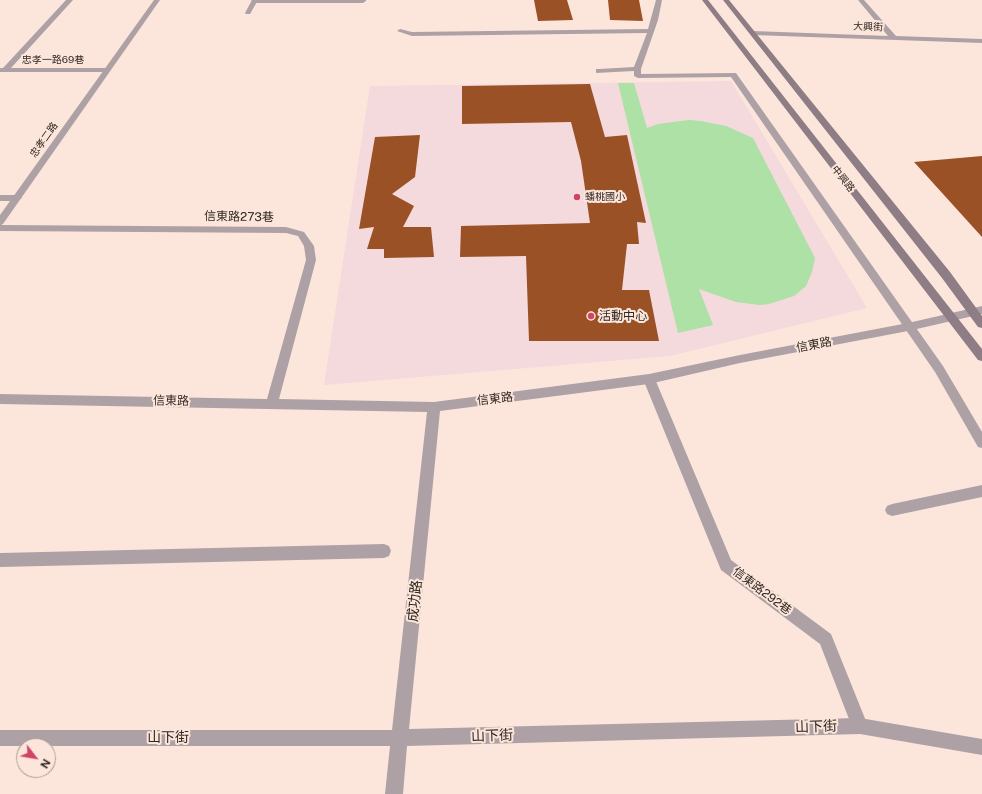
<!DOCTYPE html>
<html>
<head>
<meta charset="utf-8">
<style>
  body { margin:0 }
  #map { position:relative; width:982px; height:794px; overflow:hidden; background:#fce6db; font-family:"Public Sans",sans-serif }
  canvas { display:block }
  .north { position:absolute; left:16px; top:738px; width:40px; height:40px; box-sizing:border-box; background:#fce6db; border:1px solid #aa9a91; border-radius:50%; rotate:121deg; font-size:11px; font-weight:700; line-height:16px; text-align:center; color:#302721 }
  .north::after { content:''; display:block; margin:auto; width:14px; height:18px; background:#d24366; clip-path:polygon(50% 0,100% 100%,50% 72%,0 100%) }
</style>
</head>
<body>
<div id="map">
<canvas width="982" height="794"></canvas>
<div class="north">N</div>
</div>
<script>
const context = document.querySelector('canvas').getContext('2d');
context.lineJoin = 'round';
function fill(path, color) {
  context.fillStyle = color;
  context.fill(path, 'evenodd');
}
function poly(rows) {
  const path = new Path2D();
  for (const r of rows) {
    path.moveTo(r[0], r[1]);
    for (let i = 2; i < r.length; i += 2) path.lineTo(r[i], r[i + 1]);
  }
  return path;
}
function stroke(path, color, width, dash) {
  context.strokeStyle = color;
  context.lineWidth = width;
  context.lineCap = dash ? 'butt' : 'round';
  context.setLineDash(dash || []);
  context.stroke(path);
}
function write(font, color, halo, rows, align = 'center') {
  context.font = font + ' "Public Sans","Noto Sans TC",sans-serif';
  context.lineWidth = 4;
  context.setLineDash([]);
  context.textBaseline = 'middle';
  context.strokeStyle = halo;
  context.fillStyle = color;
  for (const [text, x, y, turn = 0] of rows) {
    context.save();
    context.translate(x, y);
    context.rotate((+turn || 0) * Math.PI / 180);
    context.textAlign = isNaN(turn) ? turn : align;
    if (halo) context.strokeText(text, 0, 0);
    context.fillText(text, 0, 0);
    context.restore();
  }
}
fill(poly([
  [731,81,867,308,670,356,324,385,370,86]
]), '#f4d9dd');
fill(poly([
  [618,83,634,83,647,128,658,124,689,120,701,121,726,126,753,138,815,258,812,272,806,286,794,296,769,304,760,305,736,302,699,289,713,325,678,333]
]), '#ade1a5');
fill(poly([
  [534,0,567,0,573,20,538,21],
  [608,0,639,0,643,21,610,20],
  [590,84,605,137,627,135,646,223,637,222,639,244,627,244,622,290,649,290,659,341,529,341,526,256,460,257,461,226,590,223,581,161,571,122,462,124,462,86],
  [420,135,415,177,392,194,414,206,403,227,431,227,434,257,384,258,384,249,367,249,374,227,359,229,375,137],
  [982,156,982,237,914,162]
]), '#9b5126');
fill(poly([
  [66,0,73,0,11,68,109,68,109,72,0,72,0,68,3,68,66,0],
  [251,0,366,0,366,1,363,3,254,3,251,0],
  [656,0,662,0,658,20,641,69,641,74,736,73,943,366,982,432,982,448,978,447,935,372,731,77,638,78,634,76,634,71,596,73,596,69,599,69,634,67,647,33,412,36,397,31,400,29,412,32,648,29,656,0],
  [0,195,17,195,22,198,17,201,0,201,0,195],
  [649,374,653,376,655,379,731,560,831,634,868,726,866,732,860,734,854,732,820,644,721,570,643,379,645,376,649,374],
  [982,485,982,497,892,516,887,514,885,510,887,506,892,504,982,485],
  [384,544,389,546,391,551,389,556,384,558,0,567,0,553,384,544]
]), '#ada1a6');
fill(poly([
  [154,0,160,0,3,224,1,225,286,227,304,232,314,246,316,260,279,399,434,402,649,374,740,355,908,323,982,306,982,314,908,331,740,363,649,384,440,411,409,729,860,718,982,739,982,755,860,734,407,746,403,794,385,794,390,746,0,746,0,730,392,730,427,412,0,404,0,394,267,399,306,260,304,246,298,236,286,233,0,231,0,215,154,0],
  [252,0,258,0,250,14,246,14,245,13,252,0],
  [858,0,864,0,896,36,982,39,982,43,753,35,750,33,753,31,888,36,858,0]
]), '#ada1a6');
fill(poly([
  [702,0,708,0,982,349,982,361,978,360,702,0],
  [723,0,729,0,950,272,982,316,982,328,978,327,942,278,723,0]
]), '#8e7d84');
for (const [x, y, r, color] of [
  [577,197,4,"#d24366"],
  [591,316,4,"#d24366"]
]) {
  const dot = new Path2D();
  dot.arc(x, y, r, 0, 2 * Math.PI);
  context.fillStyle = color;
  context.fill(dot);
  stroke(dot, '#fce6db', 1.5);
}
write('10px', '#302721', '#fce6db', [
  ["大興街",868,27,2],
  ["忠孝一路69巷",53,60],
  ["忠孝二路",44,140,-55],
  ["中興路",843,179,52]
]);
write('10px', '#302721', '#fce6db', [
  ["蟠桃國小",585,197]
], 'left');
write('12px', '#302721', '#fce6db', [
  ["信東路273巷",239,217,1],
  ["信東路",814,345,-11],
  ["信東路",495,399,-7],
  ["信東路",171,401,1],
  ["信東路292巷",762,591,37]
]);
write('12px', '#302721', '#fce6db', [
  ["活動中心",599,316]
], 'left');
write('14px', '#302721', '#fce6db', [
  ["成功路",415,601,-84],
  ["山下街",816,727,-2],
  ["山下街",492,736,-2],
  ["山下街",168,738]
]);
</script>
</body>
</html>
